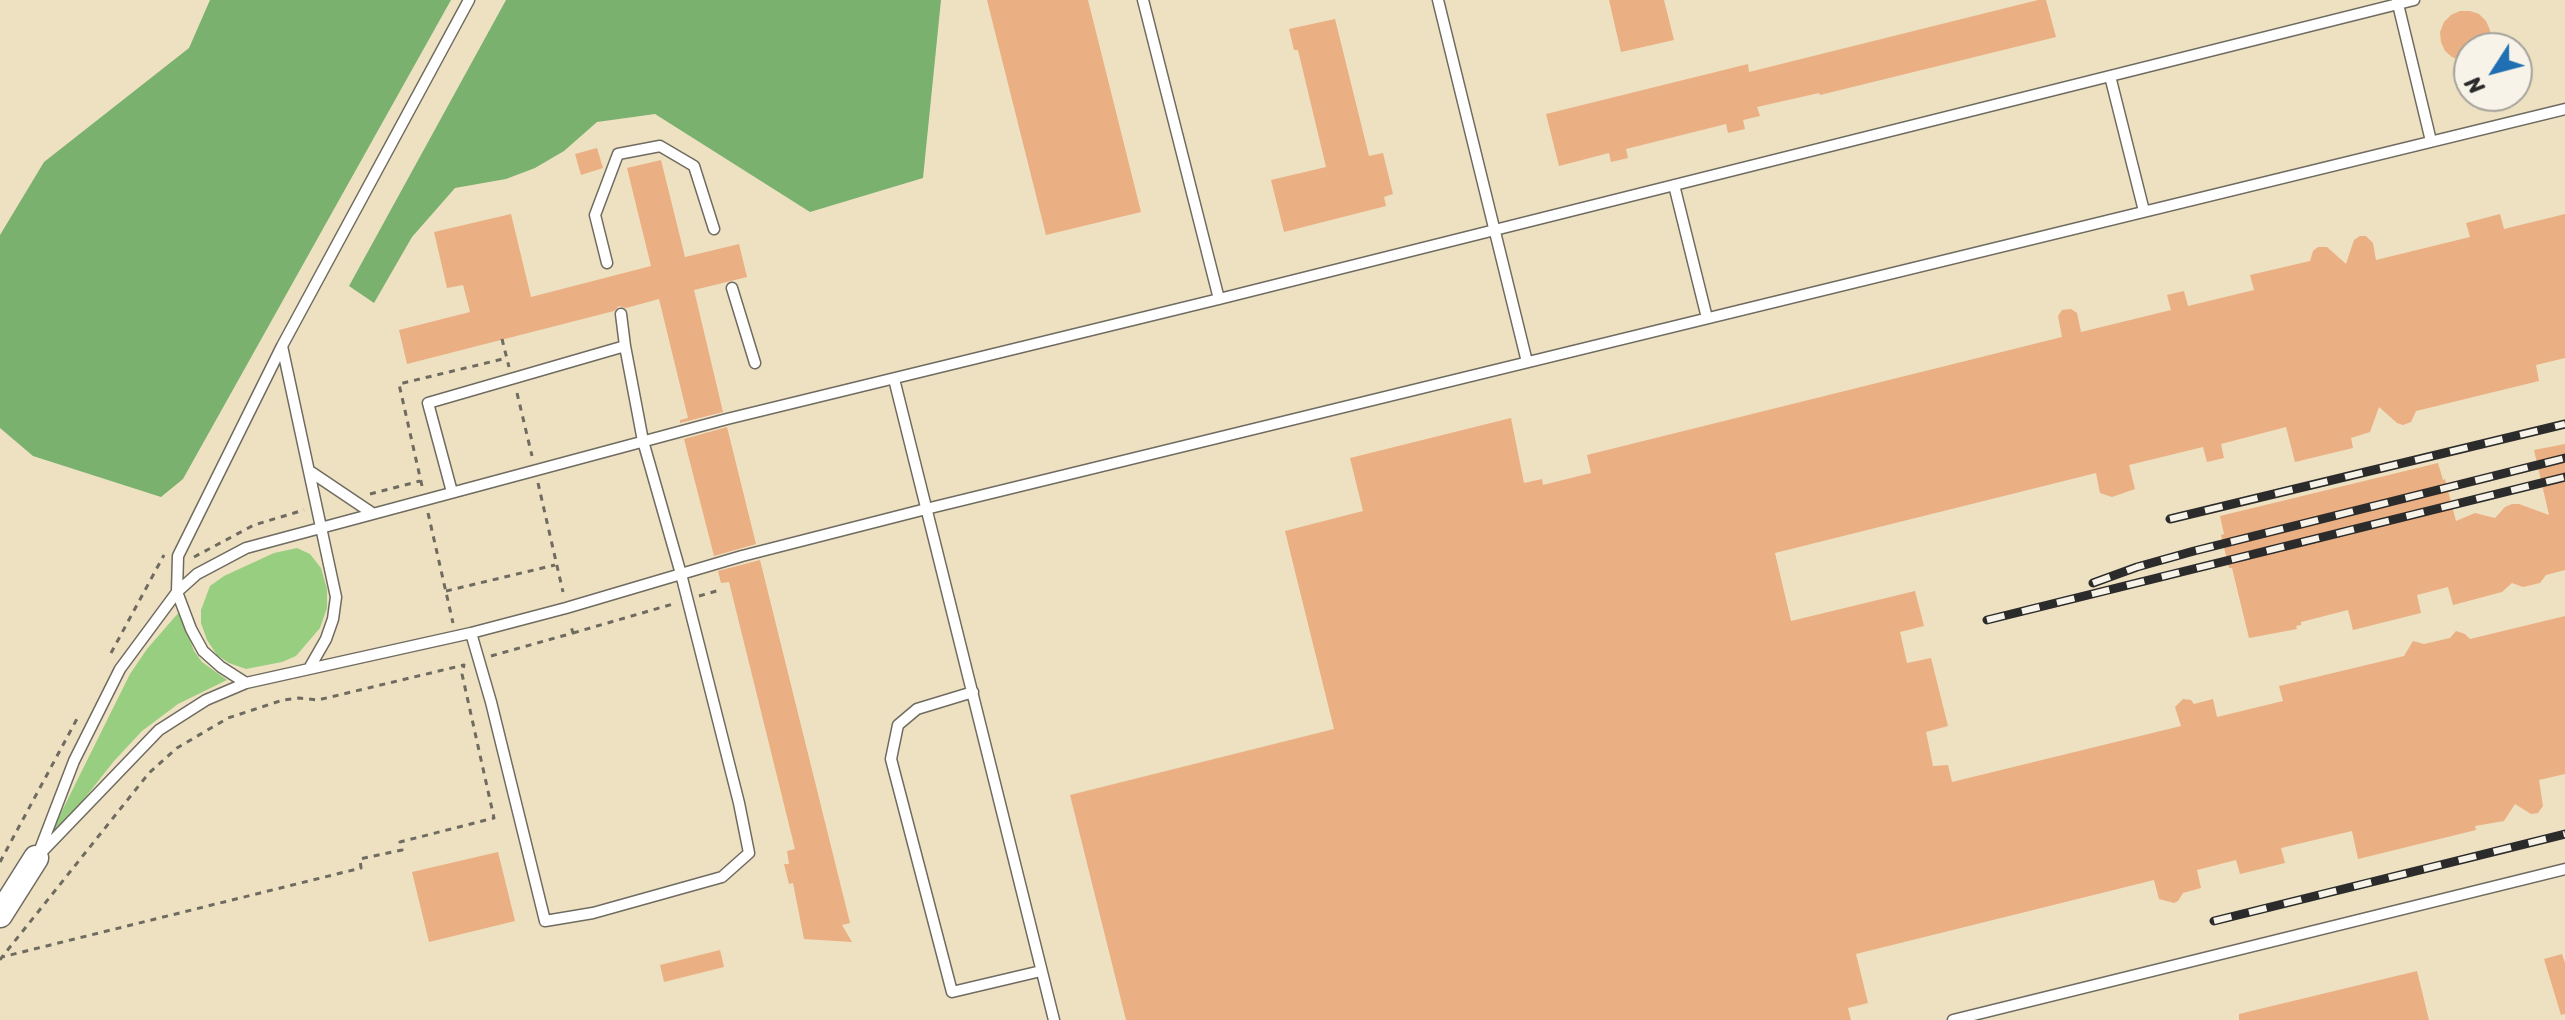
<!DOCTYPE html>
<html>
<head>
<meta charset="utf-8">
<style>
  body { margin:0 }
  #map { position:relative; width:2565px; height:1020px; overflow:hidden; background:#eee1c2; font-family:Sriracha,sans-serif }
  canvas { display:block }
  .north { position:absolute; left:2453px; top:32px; width:80px; height:80px; box-sizing:border-box; background:#f7f3e8; border:2px solid #a5a39c; border-radius:50%; rotate:234deg; font-size:22px; font-weight:700; line-height:32px; text-align:center; color:#2b2b2b }
  .north::after { content:''; display:block; margin:auto; width:28px; height:36px; background:#1f6fb2; clip-path:polygon(50% 0,100% 100%,50% 72%,0 100%) }
</style>
</head>
<body>
<div id="map">
<canvas width="2565" height="1020"></canvas>
<div class="north">N</div>
</div>
<script>
const context = document.querySelector('canvas').getContext('2d');
context.lineJoin = 'round';
function fill(path, color) {
  context.fillStyle = color;
  context.fill(path, 'evenodd');
}
function poly(rows) {
  const path = new Path2D();
  for (const r of rows) {
    path.moveTo(r[0], r[1]);
    for (let i = 2; i < r.length; i += 2) path.lineTo(r[i], r[i + 1]);
  }
  return path;
}
function stroke(path, color, width, dash) {
  context.strokeStyle = color;
  context.lineWidth = width;
  context.lineCap = dash ? 'butt' : 'round';
  context.setLineDash(dash || []);
  context.stroke(path);
}
fill(poly([
  [297,548,310,554,321,568,327,589,327,608,320,628,296,656,282,662,246,669,229,663,217,655,207,640,201,623,201,610,210,586,224,576,274,553],
  [180,611,194,651,202,662,227,680,178,704,142,731,114,761,58,832,55,830,55,825,130,674,147,649]
]), '#98ce80');
fill(poly([
  [210,0,451,0,183,479,161,497,33,456,0,428,0,235,44,162,189,48],
  [506,0,941,0,923,178,810,212,655,114,597,122,564,151,535,168,506,179,455,188,412,237,374,303,349,286]
]), '#7ab16e');
fill(poly([
  [987,0,1088,0,1141,212,1046,235],
  [1609,0,1664,0,1674,40,1621,52],
  [2038,0,2046,0,2056,37,1820,95,1819,93,1757,107,1760,116,1743,120,1745,129,1728,133,1726,124,1626,149,1628,158,1611,162,1609,153,1559,166,1546,114,1748,64,1749,72],
  [2460,11,2470,11,2479,14,2486,21,2490,30,2488,48,2469,48,2469,64,2452,57,2445,51,2441,42,2440,32,2444,22,2451,15],
  [1335,19,1369,156,1383,153,1393,194,1384,197,1386,206,1284,232,1271,180,1326,167,1298,50,1294,50,1289,29],
  [597,148,603,168,581,175,575,154],
  [661,160,685,257,739,244,747,277,694,290,723,412,680,423,680,420,688,418,659,299,626,308,619,306,614,311,407,364,399,330,470,312,463,285,447,288,434,232,511,214,531,297,651,266,627,168],
  [2500,214,2504,229,2565,214,2565,358,2536,365,2539,381,2416,411,2411,422,2403,425,2397,423,2379,407,2370,432,2351,438,2353,448,2295,462,2286,427,2221,444,2224,458,2207,462,2203,447,2129,465,2135,489,2112,497,2100,493,2096,473,1775,553,1791,621,1915,591,1924,626,1900,632,1907,663,1931,658,1948,726,1926,732,1933,766,1948,765,1952,782,2181,726,2175,707,2183,699,2191,700,2194,704,2213,699,2217,717,2283,701,2279,686,2404,656,2413,641,2424,644,2450,638,2456,631,2465,634,2470,639,2565,616,2565,774,2539,780,2543,806,2538,813,2531,814,2515,804,2504,821,2475,826,2476,830,2358,859,2352,831,2281,848,2285,863,2240,874,2236,860,2197,870,2201,888,2183,893,2178,901,2174,903,2159,899,2154,880,1856,954,1868,1003,1848,1008,1851,1020,1126,1020,1070,795,1334,729,1285,531,1363,511,1350,458,1511,418,1524,483,1542,479,1543,485,1591,473,1587,455,2062,337,2058,316,2062,310,2071,309,2077,313,2081,332,2171,310,2167,295,2184,291,2188,306,2254,290,2250,275,2310,261,2313,251,2318,247,2327,247,2346,264,2354,240,2360,236,2366,236,2373,243,2376,260,2470,237,2466,223],
  [727,427,756,544,714,556,684,439],
  [2565,444,2565,570,2546,575,2540,583,2523,587,2512,583,2502,592,2453,605,2448,587,2417,595,2421,613,2353,630,2348,610,2301,622,2301,625,2296,626,2297,629,2249,638,2232,568,2229,568,2221,535,2224,534,2220,516,2438,463,2443,480,2445,479,2456,521,2475,513,2495,518,2505,507,2512,504,2519,504,2549,515,2534,450],
  [760,560,850,923,842,925,852,942,804,939,793,883,789,884,784,864,789,864,787,851,795,849,729,582,721,583,718,571],
  [498,852,515,921,429,942,412,872],
  [720,950,724,967,664,982,660,965],
  [2562,954,2565,963,2565,1014,2561,1015,2544,959],
  [2417,971,2429,1020,2239,1020,2239,1014]
]), '#eaaf82');
const service = poly([
  [1143,0,1219,299],
  [1438,0,1527,362],
  [2397,0,2431,141],
  [2110,76,2144,211],
  [1674,185,1707,318],
  [607,263,595,215,618,154,660,146,694,166,714,229],
  [732,288,755,363],
  [621,314,625,346],
  [282,346,336,597,333,619,326,639,310,667],
  [894,379,1054,1020],
  [311,472,372,513],
  [452,492,428,403,625,346,643,441,681,574,739,803,749,853,722,877,593,913,545,921,491,702,471,633],
  [246,683,221,667,203,651,191,629,177,592,178,556,282,346,469,0],
  [973,692,917,709,898,725,891,759,952,992,1041,971],
  [39,852,74,761,120,669,177,592,197,574,246,548,727,419,1219,299,2414,0],
  [36,858,159,730,206,700,246,683,471,633,566,608,742,556,926,509,2565,109],
  [1953,1020,2565,869]
]);
const tertiary = poly([
  [0,915,36,858]
]);
stroke(service, '#6f6b60', 13);
stroke(tertiary, '#6f6b60', 27);
stroke(poly([
  [502,339,509,367],
  [517,393,532,456],
  [538,483,563,592],
  [422,486,399,384,507,358],
  [370,494,420,481],
  [428,513,453,623],
  [194,557,254,525,304,510],
  [446,591,555,565],
  [699,596,720,590],
  [573,633,673,604],
  [111,653,164,555],
  [491,656,573,633,570,623],
  [0,862,78,717],
  [0,960,2,957,149,773,177,748,228,718,283,700,299,698,318,700,464,665,462,674,494,818,400,842,402,850,360,859,361,868,2,957]
]), '#6f6b60', 3, [6, 6]);
stroke(service, '#fff', 10);
stroke(tertiary, '#fff', 24);
const rail = poly([
  [2170,519,2565,424],
  [2093,583,2137,567,2194,551,2565,458],
  [1987,620,2565,477],
  [2214,921,2565,834]
]);
stroke(rail, '#2b2b2b', 9);
stroke(rail, '#f7f3e8', 6, [18]);
</script>
</body>
</html>
